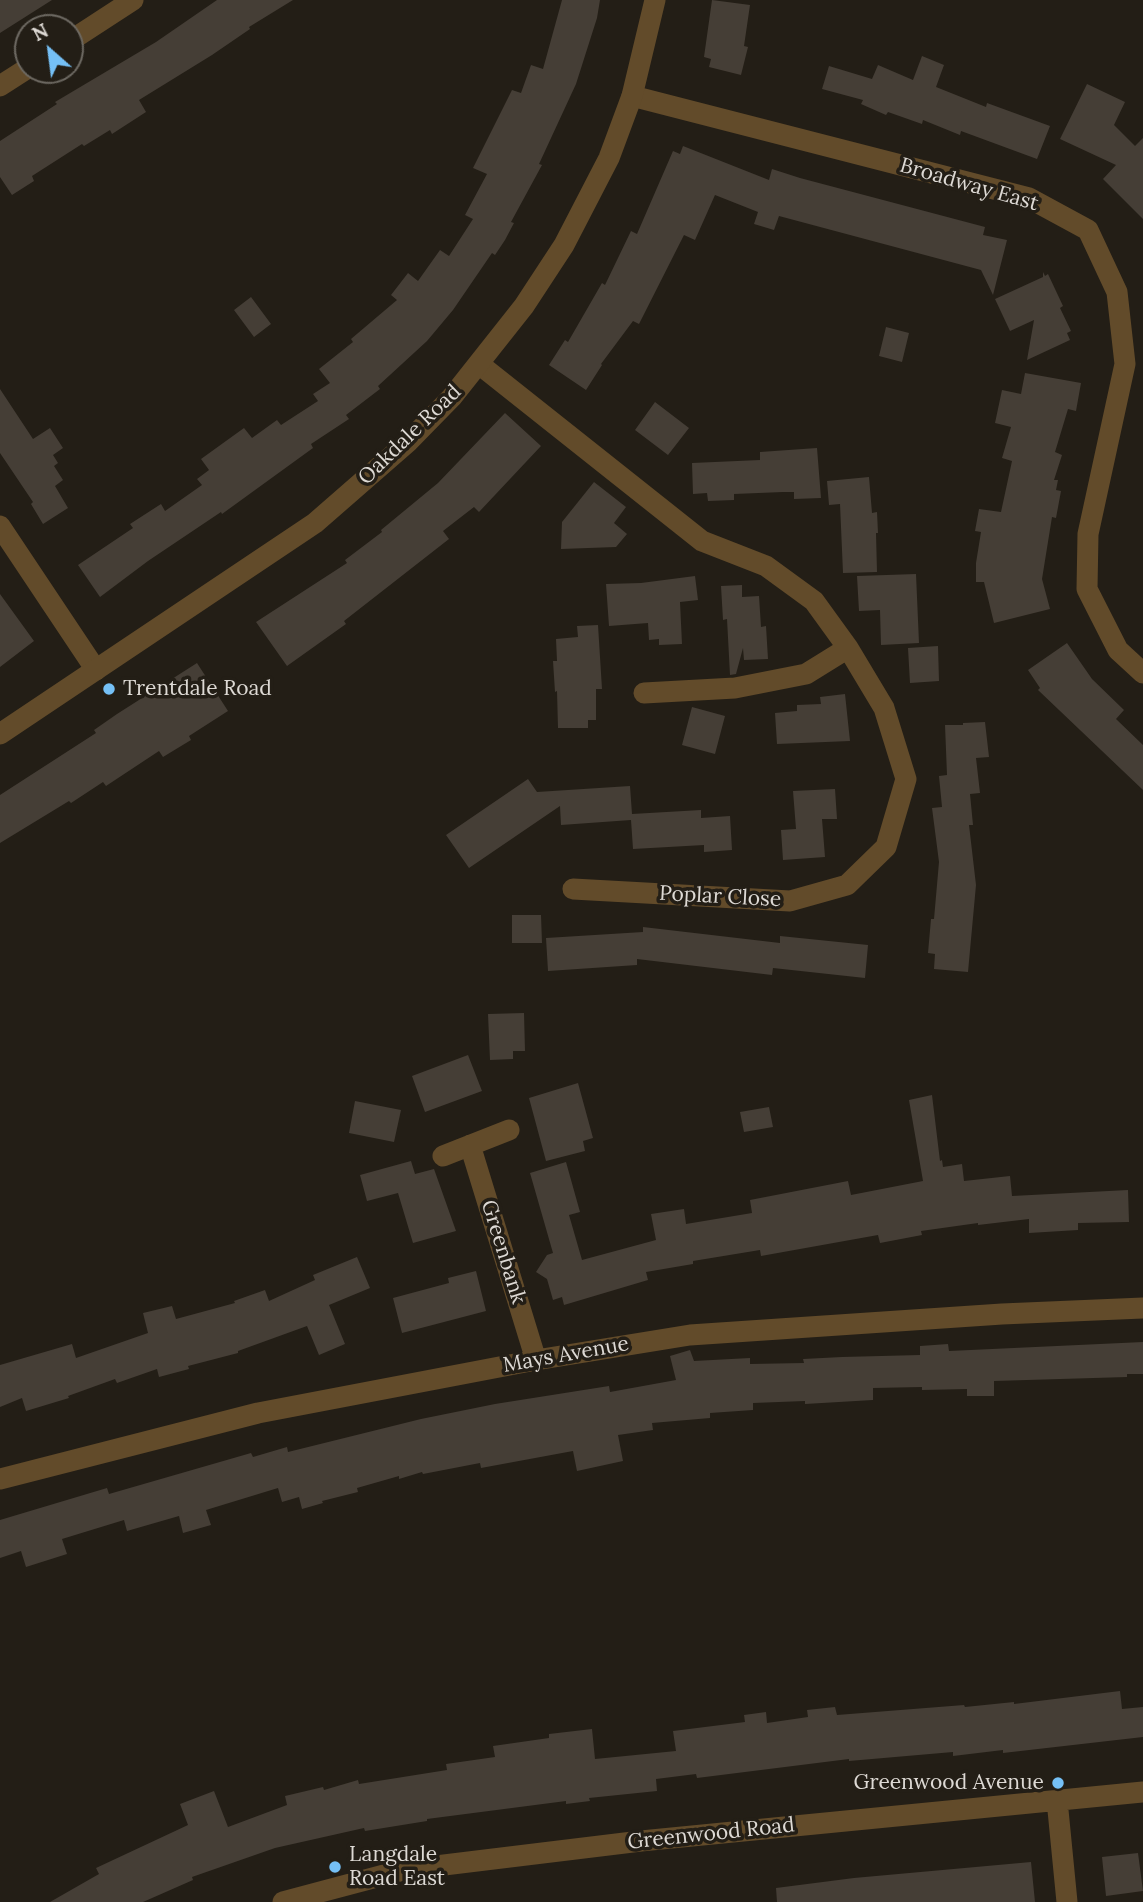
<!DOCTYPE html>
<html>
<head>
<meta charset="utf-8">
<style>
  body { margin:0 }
  #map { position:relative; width:1143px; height:1902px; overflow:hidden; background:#231e16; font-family:Lora,serif }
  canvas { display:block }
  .north { position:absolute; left:14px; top:14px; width:70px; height:70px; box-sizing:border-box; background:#231e16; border:2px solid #6d6962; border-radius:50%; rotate:332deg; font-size:19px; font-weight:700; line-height:28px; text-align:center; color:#ddd9d4 }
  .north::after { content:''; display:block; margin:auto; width:24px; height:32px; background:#75c0f6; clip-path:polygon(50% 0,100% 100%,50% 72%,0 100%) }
</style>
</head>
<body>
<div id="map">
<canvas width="1143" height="1902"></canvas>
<div class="north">N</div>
</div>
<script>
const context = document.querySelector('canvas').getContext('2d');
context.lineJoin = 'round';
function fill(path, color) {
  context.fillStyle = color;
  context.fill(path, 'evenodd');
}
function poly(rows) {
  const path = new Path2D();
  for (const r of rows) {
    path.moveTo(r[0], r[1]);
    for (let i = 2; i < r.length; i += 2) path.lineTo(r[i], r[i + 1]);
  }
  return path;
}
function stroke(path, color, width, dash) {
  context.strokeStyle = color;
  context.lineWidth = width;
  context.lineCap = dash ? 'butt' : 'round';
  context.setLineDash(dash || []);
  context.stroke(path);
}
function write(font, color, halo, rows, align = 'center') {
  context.font = font + ' Lora,serif';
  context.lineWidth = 7;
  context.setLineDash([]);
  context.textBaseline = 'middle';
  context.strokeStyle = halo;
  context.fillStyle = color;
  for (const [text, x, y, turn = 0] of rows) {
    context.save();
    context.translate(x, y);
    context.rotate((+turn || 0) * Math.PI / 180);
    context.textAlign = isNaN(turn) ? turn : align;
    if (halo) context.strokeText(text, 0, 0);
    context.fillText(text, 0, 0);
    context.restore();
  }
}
fill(poly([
  [0,0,52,0,0,33],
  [217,0,293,0,249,27,250,29,212,55,139,100,146,112,112,134,110,130,84,146,82,144,32,176,34,181,12,195,0,177,0,141,57,104,55,102,156,42],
  [562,0,600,0,597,18,576,84,539,164,542,165,511,222,514,223,505,240,495,255,492,253,453,310,427,341,378,386,380,389,346,415,349,419,311,444,313,448,222,514,221,512,148,561,100,597,78,565,133,528,130,524,161,504,165,511,202,485,197,479,209,470,201,459,244,428,252,438,277,420,281,425,318,401,313,394,330,383,319,369,353,342,351,339,397,300,391,295,408,273,418,281,440,250,449,256,473,219,465,215,487,174,473,168,512,90,521,93,531,65,543,69],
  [712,0,750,5,744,46,748,47,741,75,709,67,711,59,704,57],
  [922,56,944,65,936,87,986,107,987,103,1050,126,1037,159,961,131,960,135,923,120,922,124,888,112,886,115,861,104,863,100,822,89,829,66,872,79,878,65,913,80],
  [1087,84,1125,102,1114,125,1135,146,1143,138,1143,219,1103,179,1116,165,1060,139],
  [683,146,769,180,772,169,800,178,985,227,983,235,1007,240,993,295,981,270,779,216,774,230,754,224,758,212,715,195,695,240,684,235,639,324,633,321,601,364,602,365,586,390,549,365,565,340,568,342,602,283,605,285,631,231,637,234,673,151,680,154],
  [1043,272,1045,276,1048,274,1063,306,1060,308,1071,331,1067,333,1070,340,1027,360,1034,320,1010,331,995,299,1043,277],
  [251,297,271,324,254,337,234,310],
  [886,327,909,333,902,362,879,356],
  [1025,373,1081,383,1076,411,1068,409,1055,452,1062,455,1054,480,1058,480,1056,490,1061,491,1056,518,1052,517,1042,579,1050,609,994,623,984,582,976,582,976,563,981,532,975,531,979,509,1001,512,1012,461,1002,458,1011,427,995,423,1002,390,1021,394],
  [0,389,33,439,50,428,63,448,53,455,58,463,54,466,63,480,55,486,68,508,43,524,31,504,33,502,0,453],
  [655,402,689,428,668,455,635,430],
  [505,413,541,446,479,512,474,507,443,531,449,539,344,621,346,624,287,666,256,622,347,563,345,560,382,532,381,530,438,483],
  [817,448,821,498,794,499,794,492,783,492,734,494,734,500,708,501,707,493,693,494,692,463,760,460,760,452],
  [869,477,872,513,877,512,878,533,876,533,877,572,843,573,840,504,829,505,827,481],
  [594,482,626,507,614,523,627,534,616,547,561,549,562,522],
  [916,574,919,643,881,645,880,610,859,611,857,576],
  [695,576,698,600,680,602,682,644,659,645,659,639,649,640,648,623,609,626,606,584,641,583],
  [742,585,742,597,759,596,761,627,766,626,768,659,744,660,743,648,736,674,730,675,727,619,723,620,721,586],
  [0,594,34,641,0,667],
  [598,625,602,689,596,689,596,720,588,720,588,728,558,728,557,691,555,692,553,661,557,661,556,639,578,637,577,626],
  [1067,643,1092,679,1124,710,1116,719,1143,745,1143,790,1038,690,1040,688,1028,670],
  [938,646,939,681,910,683,908,648],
  [197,663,228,711,189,736,191,740,163,757,159,751,106,786,103,782,71,803,69,801,0,843,0,795,96,733,94,730,117,714],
  [845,694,850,741,777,744,775,713,797,711,797,705,821,704,820,697],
  [692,707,725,716,715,754,682,745],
  [985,722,989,757,976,758,980,793,970,794,973,825,969,825,976,885,968,972,934,969,935,954,928,953,931,919,934,919,939,862,932,808,942,807,939,776,947,775,945,725,963,725,963,723],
  [528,779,537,792,630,786,632,814,701,810,701,818,730,816,732,850,704,852,704,845,633,849,631,820,561,825,560,806,469,868,446,835],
  [835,789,837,819,822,819,825,857,783,860,781,830,796,829,793,791],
  [512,915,541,915,542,943,512,943],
  [643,927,780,943,780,936,868,945,865,978,773,968,772,975,637,959,637,965,548,971,546,938,643,932],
  [524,1013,525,1051,513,1051,513,1059,490,1060,488,1014],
  [468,1055,482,1091,425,1112,412,1076],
  [578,1083,593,1138,583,1141,585,1151,546,1161,529,1098],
  [932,1095,940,1161,942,1160,943,1167,962,1164,964,1181,1010,1176,1012,1196,1128,1190,1129,1222,1078,1223,1078,1230,1029,1233,1029,1219,978,1225,978,1223,921,1231,922,1235,880,1243,878,1235,761,1256,760,1250,693,1261,693,1264,646,1272,648,1280,564,1305,562,1297,553,1300,547,1279,536,1272,547,1255,553,1253,530,1173,566,1162,580,1212,569,1215,582,1260,656,1240,651,1214,684,1209,686,1224,752,1213,750,1200,848,1181,851,1195,923,1181,909,1100],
  [355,1101,401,1110,394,1142,349,1133],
  [769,1107,773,1127,744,1132,740,1112],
  [411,1161,415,1174,434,1169,456,1231,413,1243,398,1193,367,1201,360,1175],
  [357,1257,370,1288,329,1305,345,1344,319,1355,307,1326,238,1351,238,1353,188,1366,189,1369,159,1377,157,1369,117,1383,115,1379,68,1396,69,1398,26,1411,22,1398,0,1407,0,1365,72,1344,76,1358,148,1333,143,1313,172,1306,176,1319,235,1303,234,1301,265,1290,269,1301,315,1280,313,1275],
  [476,1271,486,1311,402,1333,393,1298,449,1283,448,1278],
  [1143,1342,1143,1374,1127,1374,1127,1377,994,1381,994,1396,967,1396,967,1389,922,1390,922,1387,873,1388,873,1400,805,1404,805,1401,753,1403,753,1410,710,1413,710,1418,652,1423,653,1430,618,1435,623,1461,577,1471,573,1451,481,1468,480,1463,423,1474,422,1472,399,1479,399,1476,357,1488,358,1492,322,1501,323,1503,302,1509,299,1497,282,1502,278,1488,206,1510,211,1525,183,1533,179,1516,127,1531,124,1520,62,1539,67,1554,26,1567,21,1551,0,1558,0,1520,107,1488,109,1494,251,1453,253,1457,287,1447,288,1452,421,1419,495,1404,609,1386,610,1392,676,1380,670,1356,690,1350,694,1361,750,1358,750,1364,804,1363,803,1359,842,1357,920,1355,920,1346,948,1344,949,1351],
  [1120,1691,1122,1709,1143,1707,1143,1737,1003,1753,1003,1750,953,1756,953,1752,849,1761,849,1759,697,1778,696,1774,656,1779,657,1791,589,1798,590,1801,566,1804,566,1801,427,1819,427,1821,365,1831,364,1828,275,1848,192,1877,193,1880,143,1902,50,1902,99,1874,96,1868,188,1825,180,1804,214,1791,228,1827,287,1805,285,1796,323,1787,324,1790,358,1780,359,1784,447,1770,446,1764,495,1757,493,1746,549,1738,549,1734,592,1729,595,1759,676,1751,673,1731,745,1722,744,1715,766,1712,767,1723,808,1717,807,1710,835,1707,837,1715,964,1705,965,1707,1014,1702,1014,1704],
  [1138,1853,1143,1891,1106,1896,1102,1857],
  [1031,1862,1035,1902,777,1902,776,1888,854,1878]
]), '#453e36');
stroke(poly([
  [70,41,133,0],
  [0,86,28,68],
  [632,96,1029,198,1088,230,1117,292,1125,364,1088,534,1087,589,1118,650,1143,673],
  [479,364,702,541,766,566,814,601,848,648,884,708,906,779,886,847,847,885,790,901,573,889],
  [0,526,96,670],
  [644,693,735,688,806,674,848,648],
  [470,1145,536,1360],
  [443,1156,509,1130],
  [0,1479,258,1413,536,1360,690,1335,1002,1314,1143,1308],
  [1057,1800,1067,1902],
  [283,1902,403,1870,641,1841,1143,1792]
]), '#624b2a', 21);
stroke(poly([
  [0,734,315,523,409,441,452,397,524,306,564,245,609,158,632,96,655,0]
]), '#624b2a', 21);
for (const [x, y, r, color] of [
  [109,689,7,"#75c0f6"],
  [1058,1783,7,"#75c0f6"],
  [335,1867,7,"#75c0f6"]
]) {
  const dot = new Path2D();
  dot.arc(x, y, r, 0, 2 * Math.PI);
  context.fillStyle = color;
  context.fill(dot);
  stroke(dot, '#231e16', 2.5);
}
write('21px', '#ddd9d4', '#231e16', [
  ["Broadway East",969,185,16],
  ["Oakdale Road",410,435,-44],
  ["Poplar Close",720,897,3],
  ["Greenbank",503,1252,73],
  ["Mays Avenue",566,1355,-10],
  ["Greenwood Road",711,1834,-6]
]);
write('21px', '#ddd9d4', '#231e16', [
  ["Trentdale Road",123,689],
  ["Greenwood Avenue",1044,1783,"right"],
  ["Langdale",349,1855],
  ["Road East",349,1879]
], 'left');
</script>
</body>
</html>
